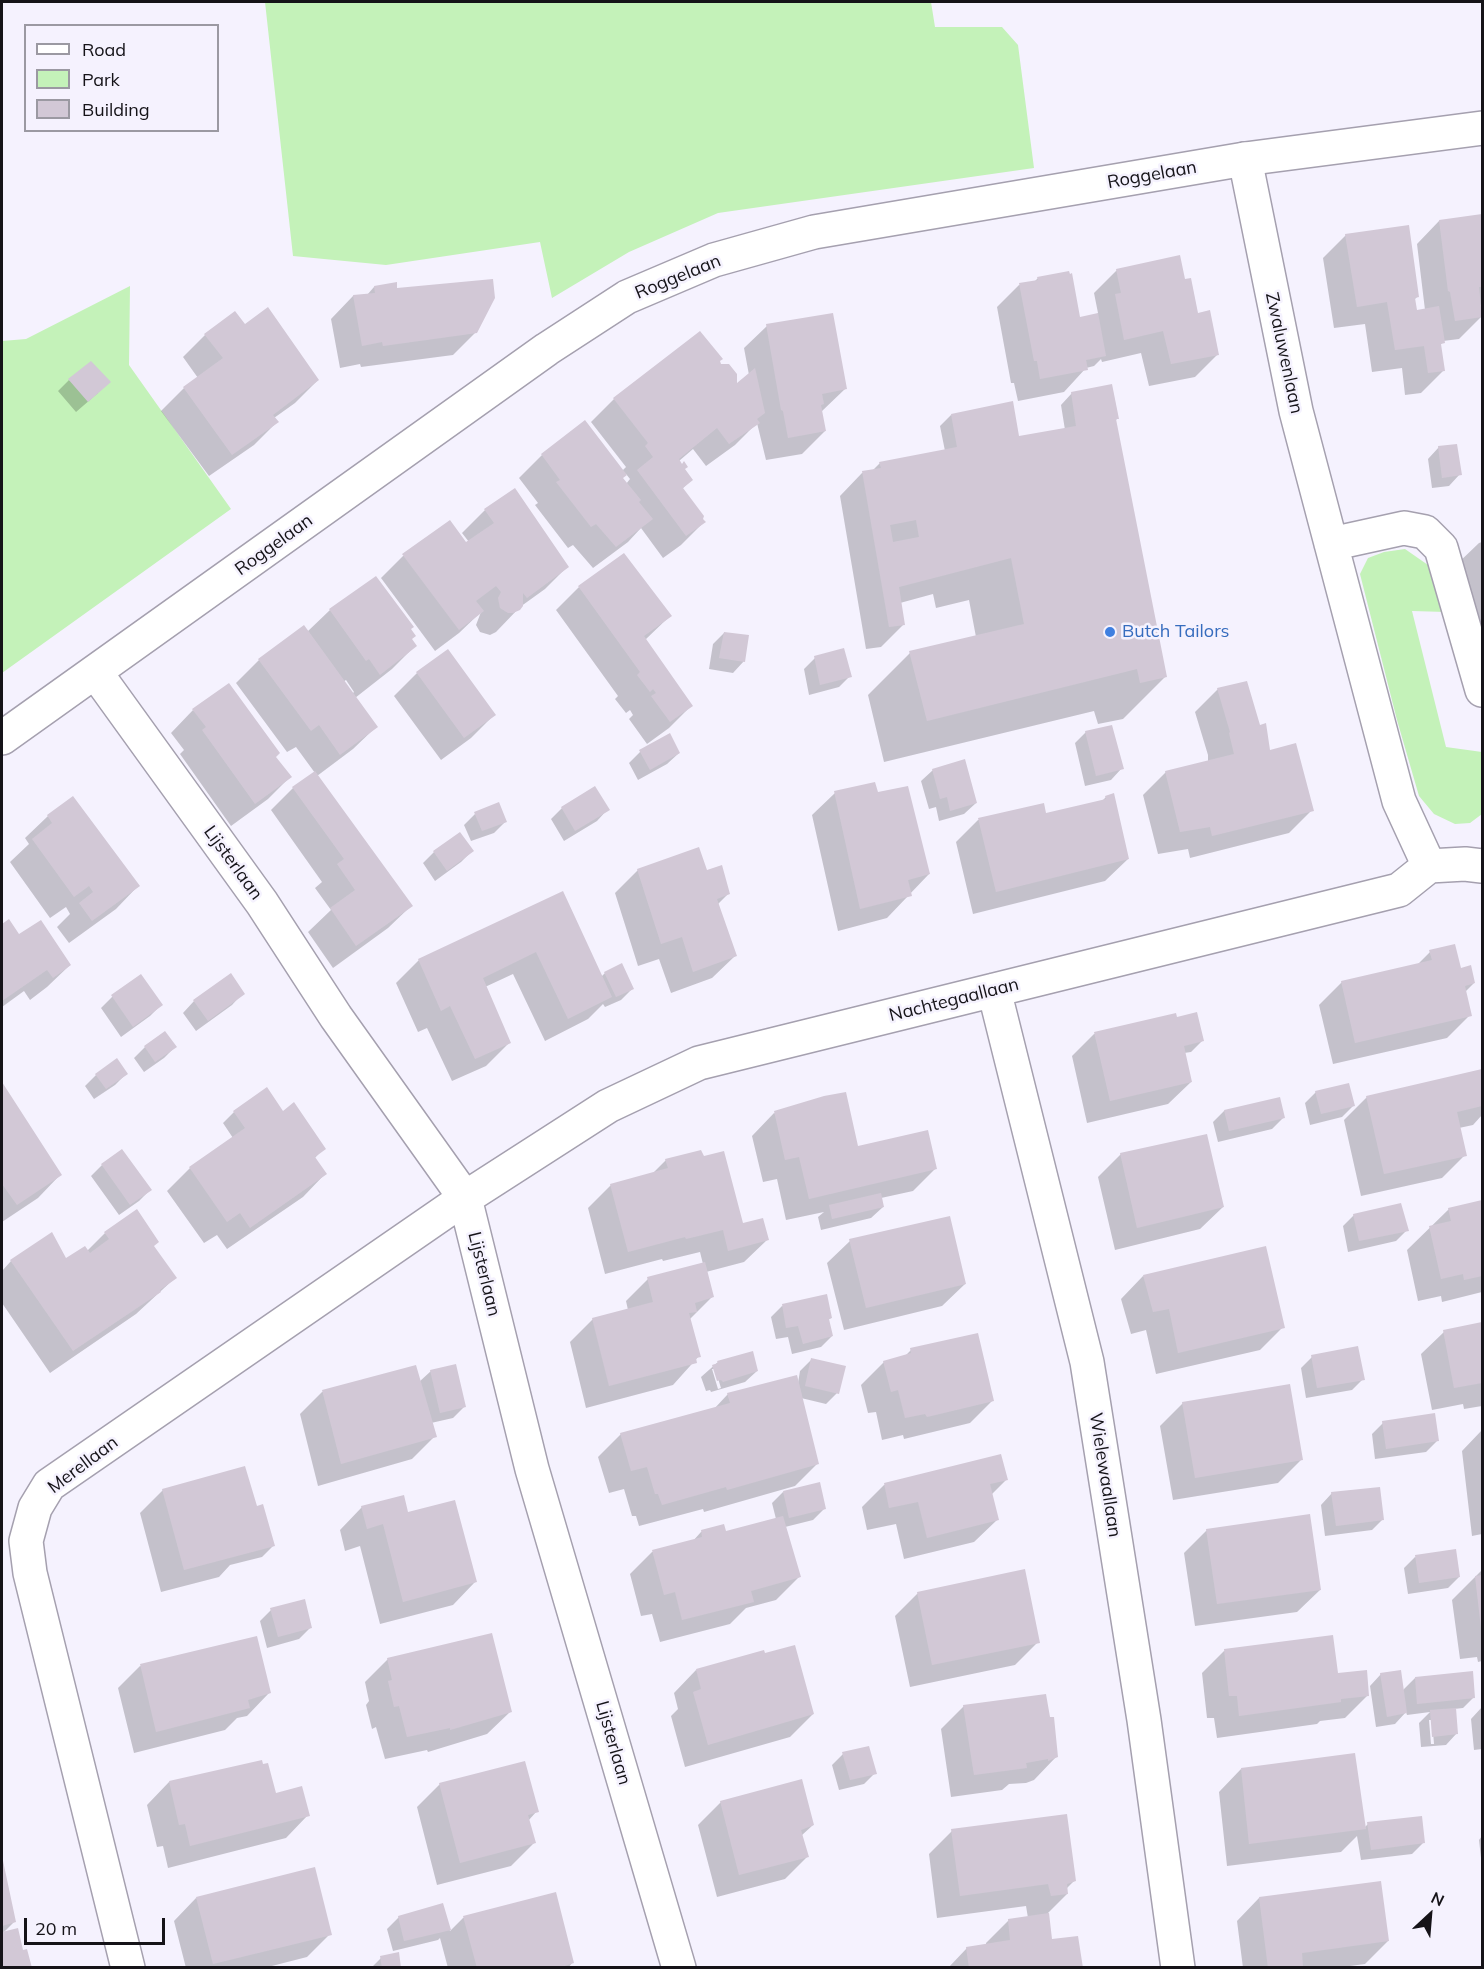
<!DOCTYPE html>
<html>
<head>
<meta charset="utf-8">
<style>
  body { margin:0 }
  #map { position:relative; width:1484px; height:1969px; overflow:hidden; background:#f5f2fe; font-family:Mulish,sans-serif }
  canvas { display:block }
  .frame { position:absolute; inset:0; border:3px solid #151318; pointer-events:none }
  .legend { position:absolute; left:24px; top:24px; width:195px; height:108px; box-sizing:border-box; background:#f5f2fe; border:2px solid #9b99a2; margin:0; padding:8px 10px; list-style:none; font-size:18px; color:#151318 }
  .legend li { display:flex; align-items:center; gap:12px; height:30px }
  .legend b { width:30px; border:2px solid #9b99a2 }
  .north { position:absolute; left:1400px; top:1885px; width:60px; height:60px; -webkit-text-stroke:4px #f5f2fe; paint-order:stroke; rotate:26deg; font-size:16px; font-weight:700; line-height:24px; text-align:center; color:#151318 }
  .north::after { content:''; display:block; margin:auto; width:21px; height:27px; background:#151318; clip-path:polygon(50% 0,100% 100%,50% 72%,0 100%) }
  .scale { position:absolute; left:24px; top:1918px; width:141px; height:27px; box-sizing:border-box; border:3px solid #151318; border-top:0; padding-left:8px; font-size:18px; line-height:21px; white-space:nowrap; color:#151318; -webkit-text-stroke:4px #f5f2fe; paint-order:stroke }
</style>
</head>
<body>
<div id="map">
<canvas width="1484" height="1969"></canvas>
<div class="frame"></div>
<ul class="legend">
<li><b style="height:8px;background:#fff"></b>Road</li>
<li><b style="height:16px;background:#c4f2b9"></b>Park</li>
<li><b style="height:16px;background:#d2c8d6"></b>Building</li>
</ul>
<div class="north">N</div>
<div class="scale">20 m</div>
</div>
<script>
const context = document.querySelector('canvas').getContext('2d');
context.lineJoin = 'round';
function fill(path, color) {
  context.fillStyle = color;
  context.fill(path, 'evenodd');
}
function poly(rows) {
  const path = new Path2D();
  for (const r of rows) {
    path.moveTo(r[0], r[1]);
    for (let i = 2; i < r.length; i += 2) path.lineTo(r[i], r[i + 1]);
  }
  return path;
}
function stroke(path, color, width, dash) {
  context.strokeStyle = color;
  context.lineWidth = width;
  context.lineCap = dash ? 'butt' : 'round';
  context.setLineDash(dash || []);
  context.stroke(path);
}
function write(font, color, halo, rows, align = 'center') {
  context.font = font + ' Mulish,sans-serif';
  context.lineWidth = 5;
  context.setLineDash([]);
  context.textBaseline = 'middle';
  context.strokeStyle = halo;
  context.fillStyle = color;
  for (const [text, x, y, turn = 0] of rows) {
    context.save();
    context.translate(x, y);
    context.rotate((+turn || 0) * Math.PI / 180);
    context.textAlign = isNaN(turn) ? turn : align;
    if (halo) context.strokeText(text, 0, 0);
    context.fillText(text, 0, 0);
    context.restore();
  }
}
fill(poly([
  [265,2,931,2,935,27,1002,27,1018,45,1034,168,718,213,629,252,552,298,540,242,386,265,293,256],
  [130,286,129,365,231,509,2,673,2,341,26,339],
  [1405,549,1428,565,1446,612,1412,611,1446,747,1482,752,1482,814,1470,823,1455,824,1434,814,1419,796,1397,720,1360,574,1368,558,1384,552]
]), '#c4f2b9');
fill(poly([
  [1482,216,1482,303,1480,306,1481,317,1459,339,1443,341,1440,346,1444,370,1421,393,1405,395,1402,368,1372,372,1365,324,1334,328,1323,258,1346,235,1417,297,1414,300,1416,311,1425,310,1417,244,1439,221],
  [1117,270,1183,281,1196,315,1218,354,1195,377,1149,386,1141,353,1102,362,1101,359,1094,366,1086,368,1064,392,1018,401,1014,383,1011,383,997,307,1019,285,1034,282,1038,278,1079,320,1096,315,1098,313,1094,293],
  [374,287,395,289,476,332,453,355,361,367,360,364,340,368,331,319,353,296,367,295],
  [245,326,318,380,295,403,274,418,277,422,254,445,209,476,161,411,184,388,198,378,183,357,205,335],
  [767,326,845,389,821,412,825,431,802,454,766,460,757,423,735,445,706,466,693,449,679,461,691,480,682,489,704,522,681,545,663,558,641,528,628,542,593,568,573,545,568,548,535,505,538,503,519,478,542,455,622,471,626,467,591,422,614,399,700,333,735,387,749,375,744,348],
  [626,474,630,479,626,484,621,478],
  [69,380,98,393,76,412,58,391],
  [1072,393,1118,418,1115,421,1166,676,1123,719,1098,724,1094,711,884,762,868,695,910,653,976,637,969,600,936,608,933,594,900,603,904,624,881,647,866,649,840,496,862,473,872,471,880,463,945,451,940,426,951,415,1018,438,1065,430,1061,405],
  [1439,447,1460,474,1449,486,1432,488,1428,459],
  [514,490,567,567,545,589,520,607,496,632,490,635,480,632,476,625,481,612,459,633,435,651,381,578,403,556,466,544,469,542,462,533,485,510],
  [1482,542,1482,655,1456,565,1479,543],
  [579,587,670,616,645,640,691,706,669,728,647,744,629,719,633,715,630,710,626,713,615,699,618,696,556,610],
  [330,610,409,630,411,639,415,646,392,669,355,698,376,727,353,749,317,776,411,906,388,928,333,968,308,932,331,910,315,888,322,882,271,810,293,788,315,773,296,747,287,752,236,683,259,660,307,632],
  [346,680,354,692,352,694,343,682],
  [724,633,744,661,733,673,709,669,713,644],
  [448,652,494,715,471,738,441,760,394,696,417,673],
  [815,658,850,676,839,687,809,695,804,669],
  [1218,689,1269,752,1312,810,1289,833,1190,858,1188,849,1158,854,1143,795,1166,772,1208,762,1208,755,1195,712],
  [193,710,274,757,290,777,268,799,231,826,180,754,184,750,171,733],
  [1086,732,1122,768,1111,780,1085,786,1075,743],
  [640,752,679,753,667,764,638,780,629,763],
  [933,770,976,803,964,814,939,821,936,807,929,809,921,781],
  [835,793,877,794,929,874,887,918,838,931,812,815],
  [1106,797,1128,859,1105,881,973,914,956,842,978,820,1043,804,1045,815,1102,801],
  [562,808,608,809,597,821,564,841,551,819],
  [475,814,505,822,494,833,471,841,464,825],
  [48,816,138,886,116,909,69,943,57,927,70,914,66,907,50,918,10,862,29,844,25,838],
  [472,851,461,862,435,881,423,863,434,852],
  [638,870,706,872,729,893,717,905,735,956,712,978,671,993,659,959,638,966,615,893],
  [562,893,601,977,605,973,632,989,621,1000,605,1007,603,1004,588,1019,545,1041,513,974,485,987,509,1043,486,1066,452,1081,427,1028,418,1032,396,983,419,960],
  [8,921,19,936,70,965,47,987,30,1000,24,991,2,1007,2,926],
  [1430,952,1460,969,1474,983,1465,992,1470,1015,1447,1038,1333,1064,1319,1005,1342,982,1417,965],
  [230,975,243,993,232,1005,196,1031,183,1013,194,1001],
  [141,976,161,1005,150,1016,121,1037,101,1008,112,997],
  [1176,1019,1203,1040,1191,1052,1184,1053,1191,1082,1168,1104,1087,1123,1072,1056,1094,1034],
  [145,1047,175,1047,164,1058,144,1072,134,1058],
  [1482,1071,1482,1115,1473,1125,1459,1128,1465,1155,1442,1178,1361,1196,1344,1120,1367,1097],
  [126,1074,115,1085,94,1099,85,1086,96,1075],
  [2,1084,60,1175,38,1198,2,1222],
  [1316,1092,1353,1106,1342,1117,1310,1125,1305,1103],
  [1224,1111,1284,1117,1272,1129,1218,1142,1213,1122],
  [234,1112,282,1113,324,1148,314,1159,325,1174,303,1197,227,1249,217,1235,204,1243,167,1191,190,1168,233,1138,223,1123],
  [774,1113,856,1148,936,1168,913,1191,881,1198,883,1207,871,1218,821,1230,818,1217,824,1212,786,1220,777,1179,763,1182,752,1136],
  [1121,1154,1223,1207,1200,1229,1115,1250,1098,1177],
  [666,1160,742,1224,767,1240,744,1262,706,1272,712,1297,689,1320,699,1356,673,1385,586,1408,570,1342,593,1319,628,1310,626,1301,648,1279,703,1264,700,1252,663,1261,662,1259,605,1274,588,1208,611,1185,652,1174],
  [102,1165,150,1190,139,1201,119,1215,91,1176],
  [1482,1202,1482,1292,1442,1302,1441,1296,1418,1301,1407,1250,1449,1209],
  [1354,1215,1407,1230,1396,1241,1348,1252,1343,1226],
  [105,1233,153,1247,175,1278,136,1314,50,1373,2,1303,2,1271,11,1261,66,1260,87,1251],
  [850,1241,965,1284,942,1306,844,1330,827,1263],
  [1143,1276,1283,1327,1260,1350,1156,1374,1146,1330,1131,1334,1121,1299],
  [782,1306,831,1318,828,1320,832,1336,821,1347,792,1354,788,1337,776,1339,771,1317],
  [1482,1324,1482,1406,1464,1409,1463,1404,1432,1410,1421,1354,1444,1332],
  [911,1350,993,1400,970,1423,904,1439,903,1435,882,1440,876,1412,868,1413,861,1385,884,1362,904,1357],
  [1312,1357,1363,1379,1352,1390,1306,1398,1301,1368],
  [811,1360,837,1393,826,1404,801,1398,817,1464,795,1486,704,1512,703,1509,639,1526,636,1516,632,1516,624,1489,609,1493,598,1457,621,1434,713,1410,728,1394,798,1383,800,1371],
  [718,1362,757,1371,745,1382,711,1392,710,1390,706,1391,701,1377],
  [712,1369,715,1369,721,1388,718,1389],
  [415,1367,419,1382,431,1371,464,1407,453,1418,431,1423,435,1436,412,1459,318,1486,300,1414,322,1392],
  [1183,1403,1301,1460,1278,1483,1173,1500,1160,1426],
  [1383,1423,1437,1441,1426,1452,1375,1459,1372,1434],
  [1482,1430,1482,1534,1472,1536,1462,1451],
  [1006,1480,991,1495,997,1520,974,1542,904,1559,896,1524,867,1530,862,1507,884,1485],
  [163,1490,256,1508,273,1546,262,1557,230,1565,219,1577,161,1592,140,1513],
  [783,1492,824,1509,813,1520,785,1527,799,1577,776,1600,746,1608,730,1624,660,1642,652,1614,641,1616,630,1574,652,1552,692,1542,701,1532,726,1533,776,1519,772,1503],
  [1332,1493,1383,1519,1372,1530,1325,1536,1321,1505],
  [362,1507,407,1514,475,1582,453,1605,380,1624,360,1546,345,1551,340,1530],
  [1207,1530,1320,1590,1297,1612,1195,1626,1184,1553],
  [1415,1557,1459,1577,1448,1588,1408,1594,1404,1568],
  [1482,1570,1482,1661,1478,1662,1477,1657,1460,1659,1452,1600],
  [918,1593,1038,1642,1015,1665,910,1687,895,1616],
  [271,1610,310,1628,299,1639,267,1648,260,1621],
  [1224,1651,1337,1674,1368,1695,1345,1718,1320,1721,1317,1724,1217,1738,1214,1718,1207,1718,1202,1673],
  [388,1659,510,1712,487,1734,428,1752,427,1750,385,1759,376,1727,372,1729,366,1705,369,1701,365,1682],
  [140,1666,269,1693,247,1716,237,1718,225,1730,134,1753,118,1688],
  [696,1670,813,1714,790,1737,685,1767,671,1716,678,1709,674,1693],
  [1381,1674,1402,1691,1415,1678,1474,1697,1463,1708,1454,1709,1457,1733,1446,1745,1421,1747,1419,1723,1430,1712,1407,1715,1406,1712,1395,1724,1376,1727,1370,1686],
  [1429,1720,1432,1720,1434,1744,1431,1744],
  [964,1706,1056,1757,1034,1780,1026,1783,1009,1784,1002,1790,951,1797,941,1729],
  [1482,1707,1482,1749,1474,1750,1471,1719],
  [843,1754,875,1773,864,1784,839,1790,832,1765],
  [1241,1769,1364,1828,1368,1824,1423,1843,1412,1854,1361,1860,1357,1836,1341,1852,1227,1866,1219,1792],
  [169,1782,275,1795,308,1815,286,1838,168,1868,163,1846,157,1847,147,1805],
  [440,1784,537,1811,528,1821,534,1843,511,1866,437,1885,417,1807],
  [721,1802,813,1825,801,1836,807,1857,785,1879,717,1897,698,1825],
  [952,1831,1074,1881,1066,1889,1067,1894,1048,1913,1051,1941,1081,1968,948,1968,967,1948,986,1945,986,1943,1009,1920,1028,1918,1026,1906,937,1918,929,1854],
  [1482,1836,1482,1867,1479,1840],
  [2,1858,14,1922,3,1933,22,1952,31,1968,2,1968],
  [555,1894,573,1962,568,1968,448,1968,440,1938,438,1940,393,1951,387,1929,399,1917,442,1905,450,1931,463,1918],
  [196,1898,330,1934,307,1957,264,1968,186,1968,174,1921],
  [1259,1898,1388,1941,1365,1964,1335,1968,1243,1968,1237,1921],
  [381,1958,400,1968,371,1968]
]), '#0003');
fill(poly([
  [1482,214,1482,287,1479,287,1482,317,1455,321,1450,292,1448,291,1439,220],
  [1409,225,1419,297,1415,298,1417,310,1439,306,1445,343,1441,344,1445,371,1428,373,1424,346,1395,350,1387,302,1357,307,1345,234],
  [1180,255,1185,279,1191,278,1198,313,1210,310,1219,355,1171,364,1163,331,1124,340,1115,294,1121,293,1116,269],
  [1069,271,1070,274,1072,273,1080,317,1098,313,1106,356,1086,360,1088,370,1040,379,1037,361,1034,361,1019,283,1038,280,1037,277],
  [493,279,495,298,477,333,383,346,382,342,362,346,353,295,375,293,374,286,397,282,397,288],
  [268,307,319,380,273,415,279,422,232,455,183,387,223,358,204,334,235,311,245,324],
  [833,313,847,389,822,394,824,404,821,405,826,431,788,438,783,411,781,410,766,324],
  [700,331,723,359,720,361,721,364,729,364,737,374,737,383,755,368,765,413,757,419,760,423,729,444,717,428,679,459,682,464,684,461,688,467,685,469,693,480,683,488,704,516,703,519,706,522,686,536,637,470,653,457,645,446,648,443,613,398],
  [91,361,111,382,88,402,68,379],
  [1112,384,1119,419,1116,419,1167,677,1140,683,1137,669,927,721,909,651,1024,624,1011,558,899,587,905,625,889,627,862,471,881,468,879,462,957,447,951,414,1013,401,1019,436,1076,426,1071,392],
  [916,520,919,537,893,542,890,525],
  [585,420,627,475,623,478,641,500,639,502,653,519,616,547,596,524,591,527,556,482,560,480,541,454],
  [1457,444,1462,475,1442,478,1438,446],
  [515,488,569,567,527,598,523,593,523,606,520,610,513,613,508,613,500,608,498,598,501,592,496,586,476,601,484,611,459,630,402,554,450,520,466,542,494,523,484,509],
  [624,553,672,616,644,636,693,706,670,722,651,696,656,693,653,689,650,692,637,675,640,672,578,586],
  [376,576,414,627,411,629,416,636,412,639,417,646,380,675,369,659,366,661,329,609],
  [304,625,378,727,340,755,319,725,311,731,258,659],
  [724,632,749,635,745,662,719,658],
  [844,648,852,677,820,685,814,656],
  [448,649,496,715,464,738,416,672],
  [1247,681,1260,725,1266,723,1270,750,1296,743,1314,811,1212,836,1210,827,1180,832,1165,771,1234,754,1229,733,1230,732,1217,688],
  [229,683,280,753,276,757,292,777,255,804,202,730,206,727,192,709],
  [1112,725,1124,769,1096,776,1085,731],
  [670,733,680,753,650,770,639,750],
  [965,759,977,803,950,811,947,797,940,799,932,769],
  [315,771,413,906,356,946,330,908,355,890,337,864,344,859,292,787],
  [875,782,878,792,908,786,930,874,908,880,912,896,860,909,834,791],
  [595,786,610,810,575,831,561,807],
  [1114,793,1129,859,996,892,978,818,1044,803,1046,813,1106,799,1105,796],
  [73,796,140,886,92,921,79,903,93,892,89,886,74,897,32,839,52,823,47,815],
  [499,802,507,822,482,831,474,812],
  [460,832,474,851,447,871,433,851],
  [699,847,707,870,722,865,730,894,717,899,737,956,693,972,682,937,661,944,637,869],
  [563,891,612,997,568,1019,536,952,483,978,511,1043,475,1059,450,1006,441,1011,418,959],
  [9,919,19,934,41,920,71,965,53,978,47,970,2,1001,2,924],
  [1455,944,1461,968,1471,965,1475,983,1465,986,1472,1016,1355,1043,1341,981,1432,960,1429,950],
  [622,963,634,989,616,997,604,972],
  [231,973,245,994,208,1021,193,1000],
  [141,974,163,1005,133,1027,111,995],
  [1197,1012,1204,1041,1184,1046,1192,1082,1110,1101,1094,1032,1176,1013,1177,1017],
  [165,1031,177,1047,155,1062,144,1046],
  [117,1058,128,1074,106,1089,95,1074],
  [1482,1069,1482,1106,1457,1112,1467,1156,1384,1174,1366,1096],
  [2,1082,62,1175,17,1205,2,1184],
  [1349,1083,1355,1106,1321,1114,1315,1091],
  [267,1087,283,1111,294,1102,326,1149,315,1157,327,1174,250,1228,240,1213,227,1222,189,1167,245,1128,233,1111],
  [846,1092,858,1146,928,1130,937,1169,809,1199,799,1157,785,1160,774,1111,824,1096],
  [1280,1097,1285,1118,1229,1131,1224,1110],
  [1207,1134,1224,1207,1137,1228,1120,1153],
  [122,1149,152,1190,130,1205,101,1164],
  [701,1150,704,1156,724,1151,743,1223,763,1218,769,1240,728,1251,723,1230,686,1239,685,1237,628,1252,610,1184,668,1168,665,1159],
  [881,1193,884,1207,832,1219,829,1205],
  [1482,1200,1482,1276,1464,1280,1463,1274,1441,1279,1429,1226,1451,1221,1448,1208],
  [1401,1203,1409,1231,1359,1241,1353,1214],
  [137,1209,159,1242,154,1246,177,1278,160,1290,161,1292,73,1351,10,1260,52,1232,66,1258,85,1246,90,1253,109,1239,104,1232],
  [950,1216,966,1284,866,1308,849,1239],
  [1266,1246,1285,1328,1178,1353,1169,1309,1153,1312,1143,1275],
  [705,1262,714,1297,695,1303,697,1312,689,1313,701,1357,696,1358,697,1363,609,1386,592,1318,653,1302,647,1277],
  [827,1294,832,1318,829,1319,833,1336,803,1344,798,1326,786,1328,782,1304],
  [1482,1322,1482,1383,1454,1388,1443,1330],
  [978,1333,994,1401,927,1417,925,1414,905,1418,898,1390,891,1392,883,1361,911,1353,910,1348],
  [1358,1346,1365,1380,1317,1388,1311,1355],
  [753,1351,758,1371,723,1382,721,1380,717,1381,712,1365,718,1363,717,1361],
  [811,1358,846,1366,839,1394,805,1386],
  [456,1364,466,1407,440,1413,430,1370],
  [416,1365,437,1437,341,1464,322,1390],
  [797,1375,819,1464,727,1490,726,1487,662,1505,658,1494,655,1494,647,1467,631,1471,620,1433,730,1403,727,1393],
  [1290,1384,1303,1460,1195,1478,1182,1402],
  [1435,1413,1439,1441,1386,1449,1382,1421],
  [1001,1454,1008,1480,990,1484,999,1520,927,1538,918,1502,889,1508,884,1483],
  [245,1466,257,1506,263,1504,275,1546,184,1570,162,1489],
  [820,1482,826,1509,789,1518,783,1491],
  [1380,1487,1384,1520,1336,1526,1331,1492],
  [404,1495,408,1512,455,1500,477,1582,403,1602,383,1524,367,1529,361,1506],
  [1310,1514,1321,1590,1217,1604,1206,1529],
  [783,1516,801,1577,751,1591,754,1602,682,1620,675,1592,664,1595,652,1550,702,1537,701,1530,724,1524,726,1531],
  [1456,1549,1460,1577,1419,1583,1415,1555],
  [1025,1569,1040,1643,932,1665,917,1592],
  [1482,1575,1482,1628,1481,1628,1475,1576],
  [305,1599,312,1628,278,1637,270,1608],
  [492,1633,512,1712,450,1730,450,1728,407,1737,399,1706,394,1707,388,1681,392,1680,387,1658],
  [1333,1635,1338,1673,1367,1670,1369,1696,1341,1699,1341,1702,1239,1716,1237,1696,1229,1696,1224,1649],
  [257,1636,271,1693,248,1700,250,1708,156,1732,140,1664],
  [795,1645,814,1714,708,1745,693,1692,701,1689,696,1669,764,1650,765,1653],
  [1401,1670,1407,1713,1387,1717,1380,1673],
  [1473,1671,1475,1698,1417,1704,1415,1677],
  [1046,1694,1050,1717,1054,1717,1058,1757,1048,1761,1048,1759,1026,1763,1027,1768,974,1775,963,1705],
  [1456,1708,1458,1734,1432,1737,1430,1710],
  [869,1746,877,1774,850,1780,842,1752],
  [1355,1753,1366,1829,1249,1844,1241,1768],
  [262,1760,263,1764,268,1763,276,1793,302,1786,310,1816,190,1846,185,1824,179,1825,169,1781],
  [525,1761,539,1812,528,1815,536,1843,460,1863,439,1783],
  [802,1779,814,1825,801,1830,809,1857,739,1875,720,1801],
  [1067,1814,1076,1881,1067,1884,1068,1894,1051,1896,1048,1884,960,1896,951,1829],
  [1422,1816,1425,1843,1371,1850,1367,1822],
  [2,1856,16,1922,2,1926],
  [315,1867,332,1935,213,1964,196,1897],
  [1381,1881,1389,1941,1302,1953,1303,1968,1268,1968,1259,1897],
  [556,1892,574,1963,558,1968,477,1968,463,1916],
  [443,1903,451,1930,404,1941,398,1916],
  [1049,1913,1052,1939,1078,1936,1083,1968,969,1968,966,1947,1010,1940,1008,1919],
  [18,1928,23,1950,27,1949,32,1968,2,1968,2,1932],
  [399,1952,401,1968,382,1968,380,1956]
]), '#d2c8d6');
const minor = poly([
  [1245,159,1296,411,1399,801,1429,866],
  [1331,544,1404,528,1425,532,1441,548,1482,690],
  [96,673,262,903,336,1017,465,1198,532,1469,679,1968],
  [994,990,1087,1362,1144,1720,1178,1968],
  [128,1968,30,1573,26,1541,35,1508,49,1485,465,1198,608,1106,699,1063,1399,890,1429,866,1465,864,1482,866]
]);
const tertiary = poly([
  [2,738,547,349,627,297,714,260,814,232,1245,159,1482,128]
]);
stroke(minor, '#a5a0af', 36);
stroke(tertiary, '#a5a0af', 36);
stroke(minor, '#fff', 33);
stroke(tertiary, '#fff', 33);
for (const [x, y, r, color] of [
  [1110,632,6,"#3f7fe0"]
]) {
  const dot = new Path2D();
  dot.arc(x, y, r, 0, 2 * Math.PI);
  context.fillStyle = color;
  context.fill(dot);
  stroke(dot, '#f5f2fe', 2);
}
write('18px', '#151318', '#f5f2fe', [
  ["Roggelaan",1152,175,-10],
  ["Roggelaan",678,277,-22],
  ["Zwaluwenlaan",1284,353,78],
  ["Roggelaan",274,545,-36],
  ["Lijsterlaan",233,863,54],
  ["Nachtegaallaan",954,1000,-14],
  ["Lijsterlaan",484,1274,76],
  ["Merellaan",83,1465,-37],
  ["Wielewaallaan",1105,1475,81],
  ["Lijsterlaan",613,1743,74]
]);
write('18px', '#366cbe', '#f5f2fe', [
  ["Butch Tailors",1122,632]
], 'left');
</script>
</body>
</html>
